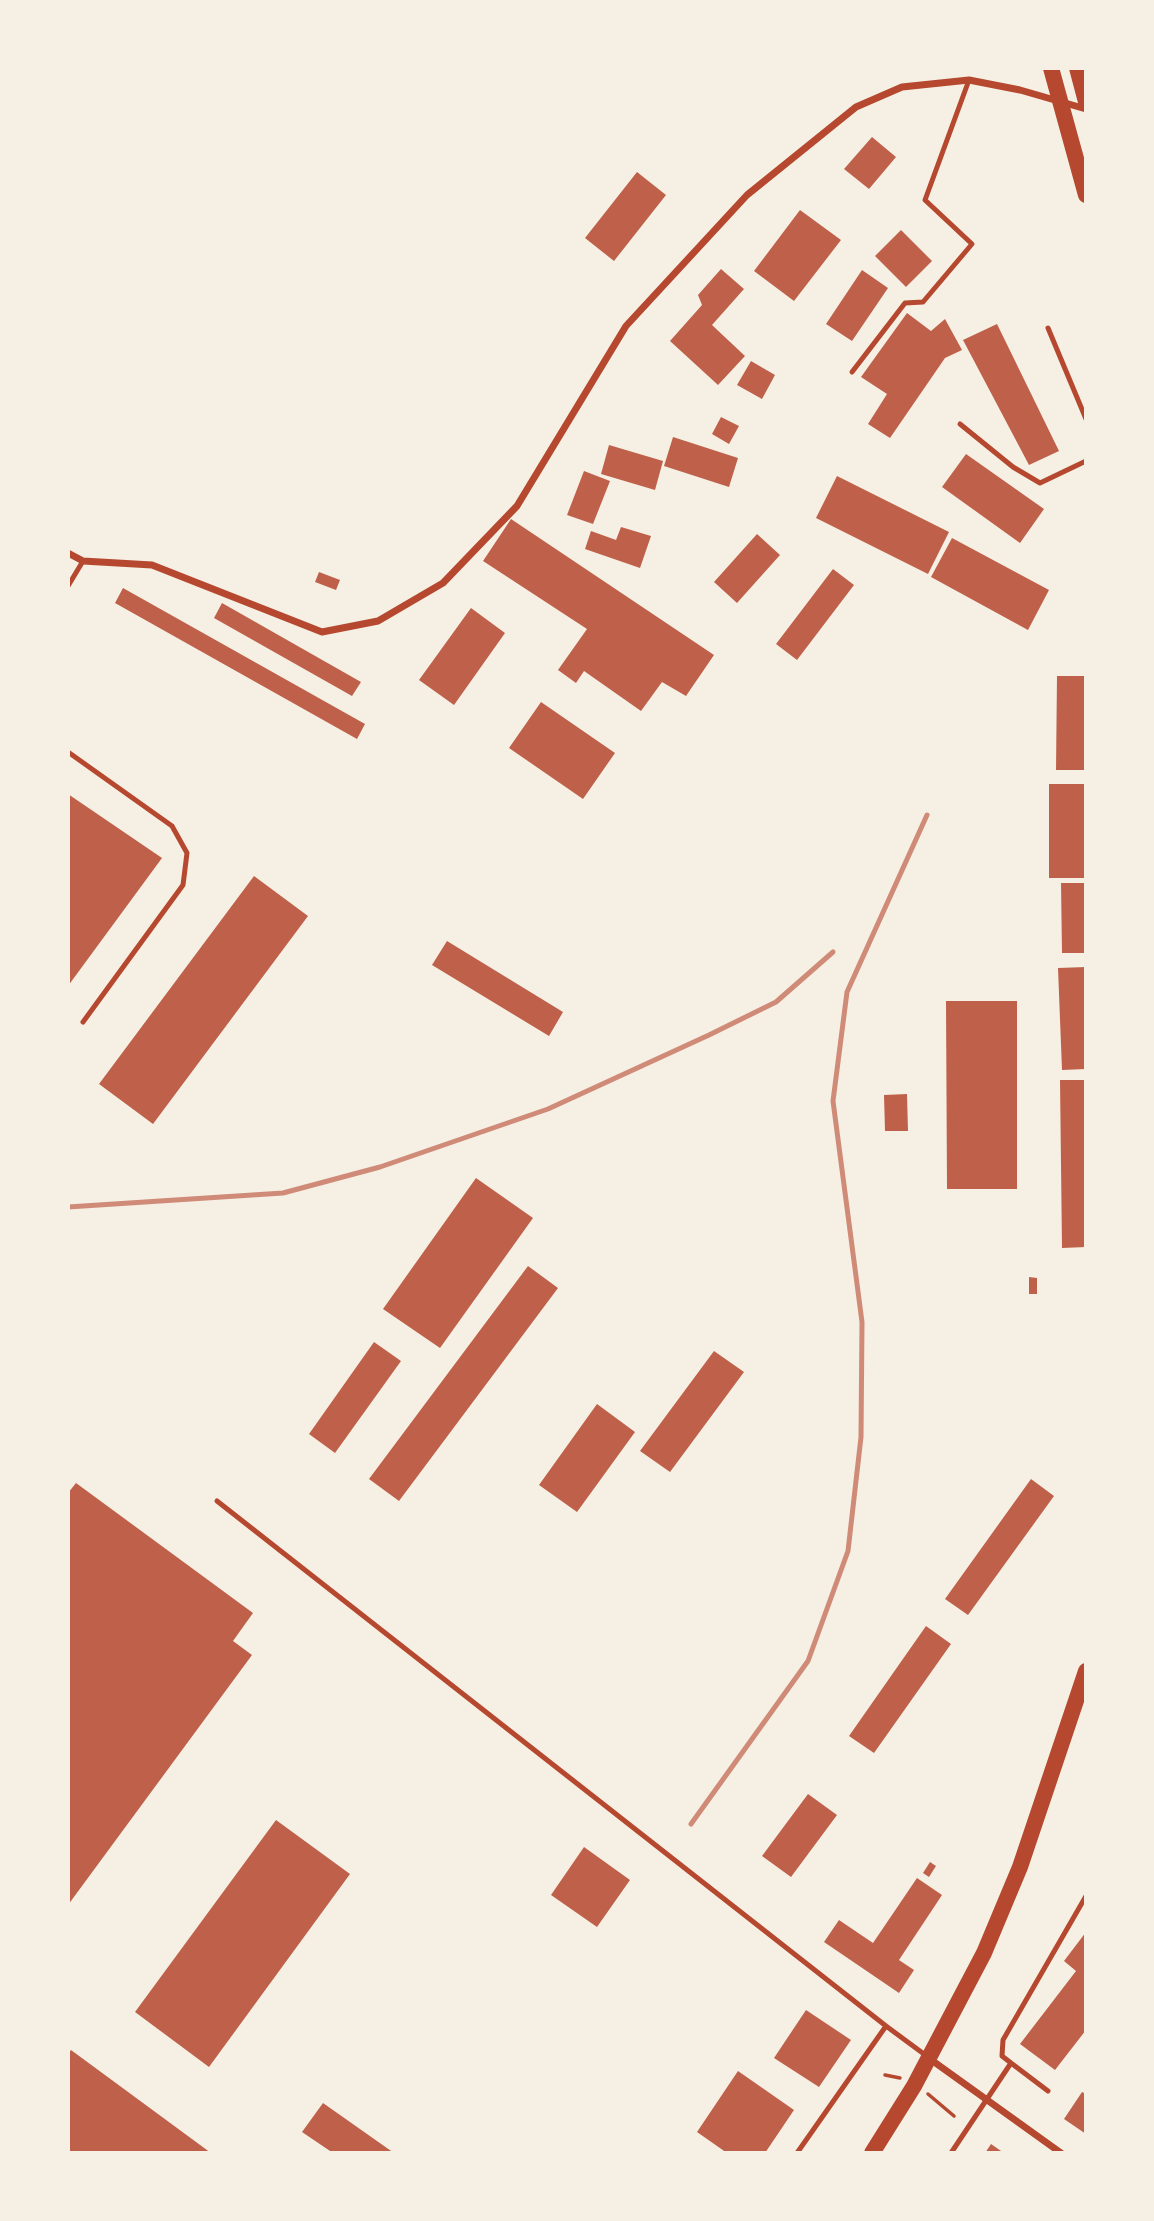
<!DOCTYPE html>
<html>
<head>
<meta charset="utf-8">
<style>
  body { margin:0 }
  #map { position:relative; width:1154px; height:2221px; overflow:hidden; background:#f6efe4; font-family:Lora,serif }
  canvas { display:block }
  .frame { position:absolute; inset:0; border:70px solid #f6efe4; pointer-events:none }
</style>
</head>
<body>
<div id="map">
<canvas width="1154" height="2221"></canvas>
<div class="frame"></div>
</div>
<script>
const context = document.querySelector('canvas').getContext('2d');
context.lineJoin = 'round';
function fill(path, color) {
  context.fillStyle = color;
  context.fill(path, 'evenodd');
}
function poly(rows) {
  const path = new Path2D();
  for (const r of rows) {
    path.moveTo(r[0], r[1]);
    for (let i = 2; i < r.length; i += 2) path.lineTo(r[i], r[i + 1]);
  }
  return path;
}
function stroke(path, color, width, dash) {
  context.strokeStyle = color;
  context.lineWidth = width;
  context.lineCap = dash ? 'butt' : 'round';
  context.setLineDash(dash || []);
  context.stroke(path);
}
fill(poly([
  [872,137,896,157,869,189,844,169],
  [637,172,666,195,614,261,585,238],
  [800,210,841,240,794,301,754,271],
  [901,230,932,261,906,287,875,256],
  [721,269,744,289,712,325,745,356,718,385,670,341,702,305,698,295],
  [862,270,888,288,852,341,826,324],
  [907,313,931,331,945,319,962,350,945,358,890,438,868,424,887,394,861,377],
  [997,324,1059,451,1029,465,963,340],
  [751,361,775,375,762,399,737,385],
  [721,417,739,426,729,444,712,434],
  [673,437,738,458,729,487,664,466],
  [609,445,663,461,655,490,601,474],
  [966,454,1044,509,1020,543,942,487],
  [584,471,610,481,593,524,567,515],
  [837,476,949,532,928,574,816,518],
  [511,519,714,655,686,696,662,682,641,711,584,671,576,683,558,670,587,629,483,561],
  [621,527,651,536,640,568,585,549,591,531,616,540],
  [757,534,780,555,737,603,714,582],
  [952,538,1049,590,1028,630,931,577],
  [833,569,854,585,797,660,776,644],
  [319,572,340,580,336,590,315,582],
  [123,588,365,724,357,739,115,603],
  [222,603,361,682,352,696,214,618],
  [471,608,505,633,454,705,419,680],
  [1057,676,1086,676,1086,770,1056,770],
  [541,702,615,753,583,799,509,748],
  [1049,784,1086,784,1086,878,1049,878],
  [68,794,162,858,68,986],
  [254,876,308,916,153,1124,99,1084],
  [1061,883,1086,883,1086,953,1062,953],
  [447,941,563,1012,549,1036,432,965],
  [1086,967,1086,1069,1062,1070,1058,968],
  [946,1001,1017,1001,1017,1189,947,1189],
  [1060,1080,1086,1080,1086,1247,1062,1248],
  [907,1094,908,1131,885,1131,884,1095],
  [476,1178,533,1218,440,1348,383,1309],
  [528,1266,558,1288,399,1501,369,1479],
  [1029,1277,1037,1278,1037,1294,1029,1294],
  [374,1342,401,1361,335,1453,309,1434],
  [714,1351,744,1372,670,1472,640,1451],
  [597,1404,635,1432,577,1512,539,1485],
  [1031,1479,1054,1496,968,1615,945,1599],
  [76,1483,253,1613,233,1641,252,1655,68,1905,68,1493],
  [926,1626,951,1644,874,1753,849,1736],
  [808,1794,837,1815,791,1877,762,1856],
  [276,1820,350,1874,209,2067,135,2012],
  [584,1847,630,1880,597,1927,551,1895],
  [930,1862,936,1866,929,1877,923,1873],
  [917,1878,942,1895,899,1960,914,1970,899,1993,824,1942,839,1920,873,1943],
  [1086,1932,1086,2030,1055,2070,1020,2044,1076,1971,1064,1961],
  [806,2010,851,2040,819,2087,774,2058],
  [71,2050,211,2153,68,2153,68,2054],
  [738,2071,794,2110,765,2153,727,2153,697,2132],
  [1082,2092,1086,2094,1086,2134,1064,2119],
  [323,2103,394,2153,333,2153,302,2132],
  [991,2144,1004,2153,985,2153]
]), '#bf614a');
stroke(poly([
  [885,2075,900,2078],
  [928,2094,954,2116]
]), '#b5482f', 3.5);
stroke(poly([
  [1048,328,1086,419],
  [852,372,905,303,923,302,972,244,925,200,969,80],
  [960,424,1013,467,1040,483,1086,461],
  [68,586,83,561],
  [68,752,172,826,187,853,183,885,83,1022],
  [217,1501,886,2026],
  [1011,2063,1002,2056,1003,2040,1086,1896],
  [797,2153,886,2026,928,2057],
  [951,2153,1011,2063,1048,2091]
]), '#b5482f', 5);
stroke(poly([
  [68,553,83,561,152,565,322,632,378,621,443,583,517,506,626,326,747,195,856,107,902,87,969,80,1020,90,1086,109],
  [930,2059,1061,2153]
]), '#b5482f', 7);
stroke(poly([
  [1051,68,1086,195],
  [1077,68,1086,102],
  [872,2153,914,2086,984,1953,1020,1867,1086,1671]
]), '#b5482f', 16);
stroke(poly([
  [68,1207,283,1193,380,1167,548,1109,709,1035,776,1002,833,952],
  [691,1824,808,1661,848,1551,861,1437,862,1322,833,1101,847,992,927,815]
]), '#cf8b77', 5);
</script>
</body>
</html>
